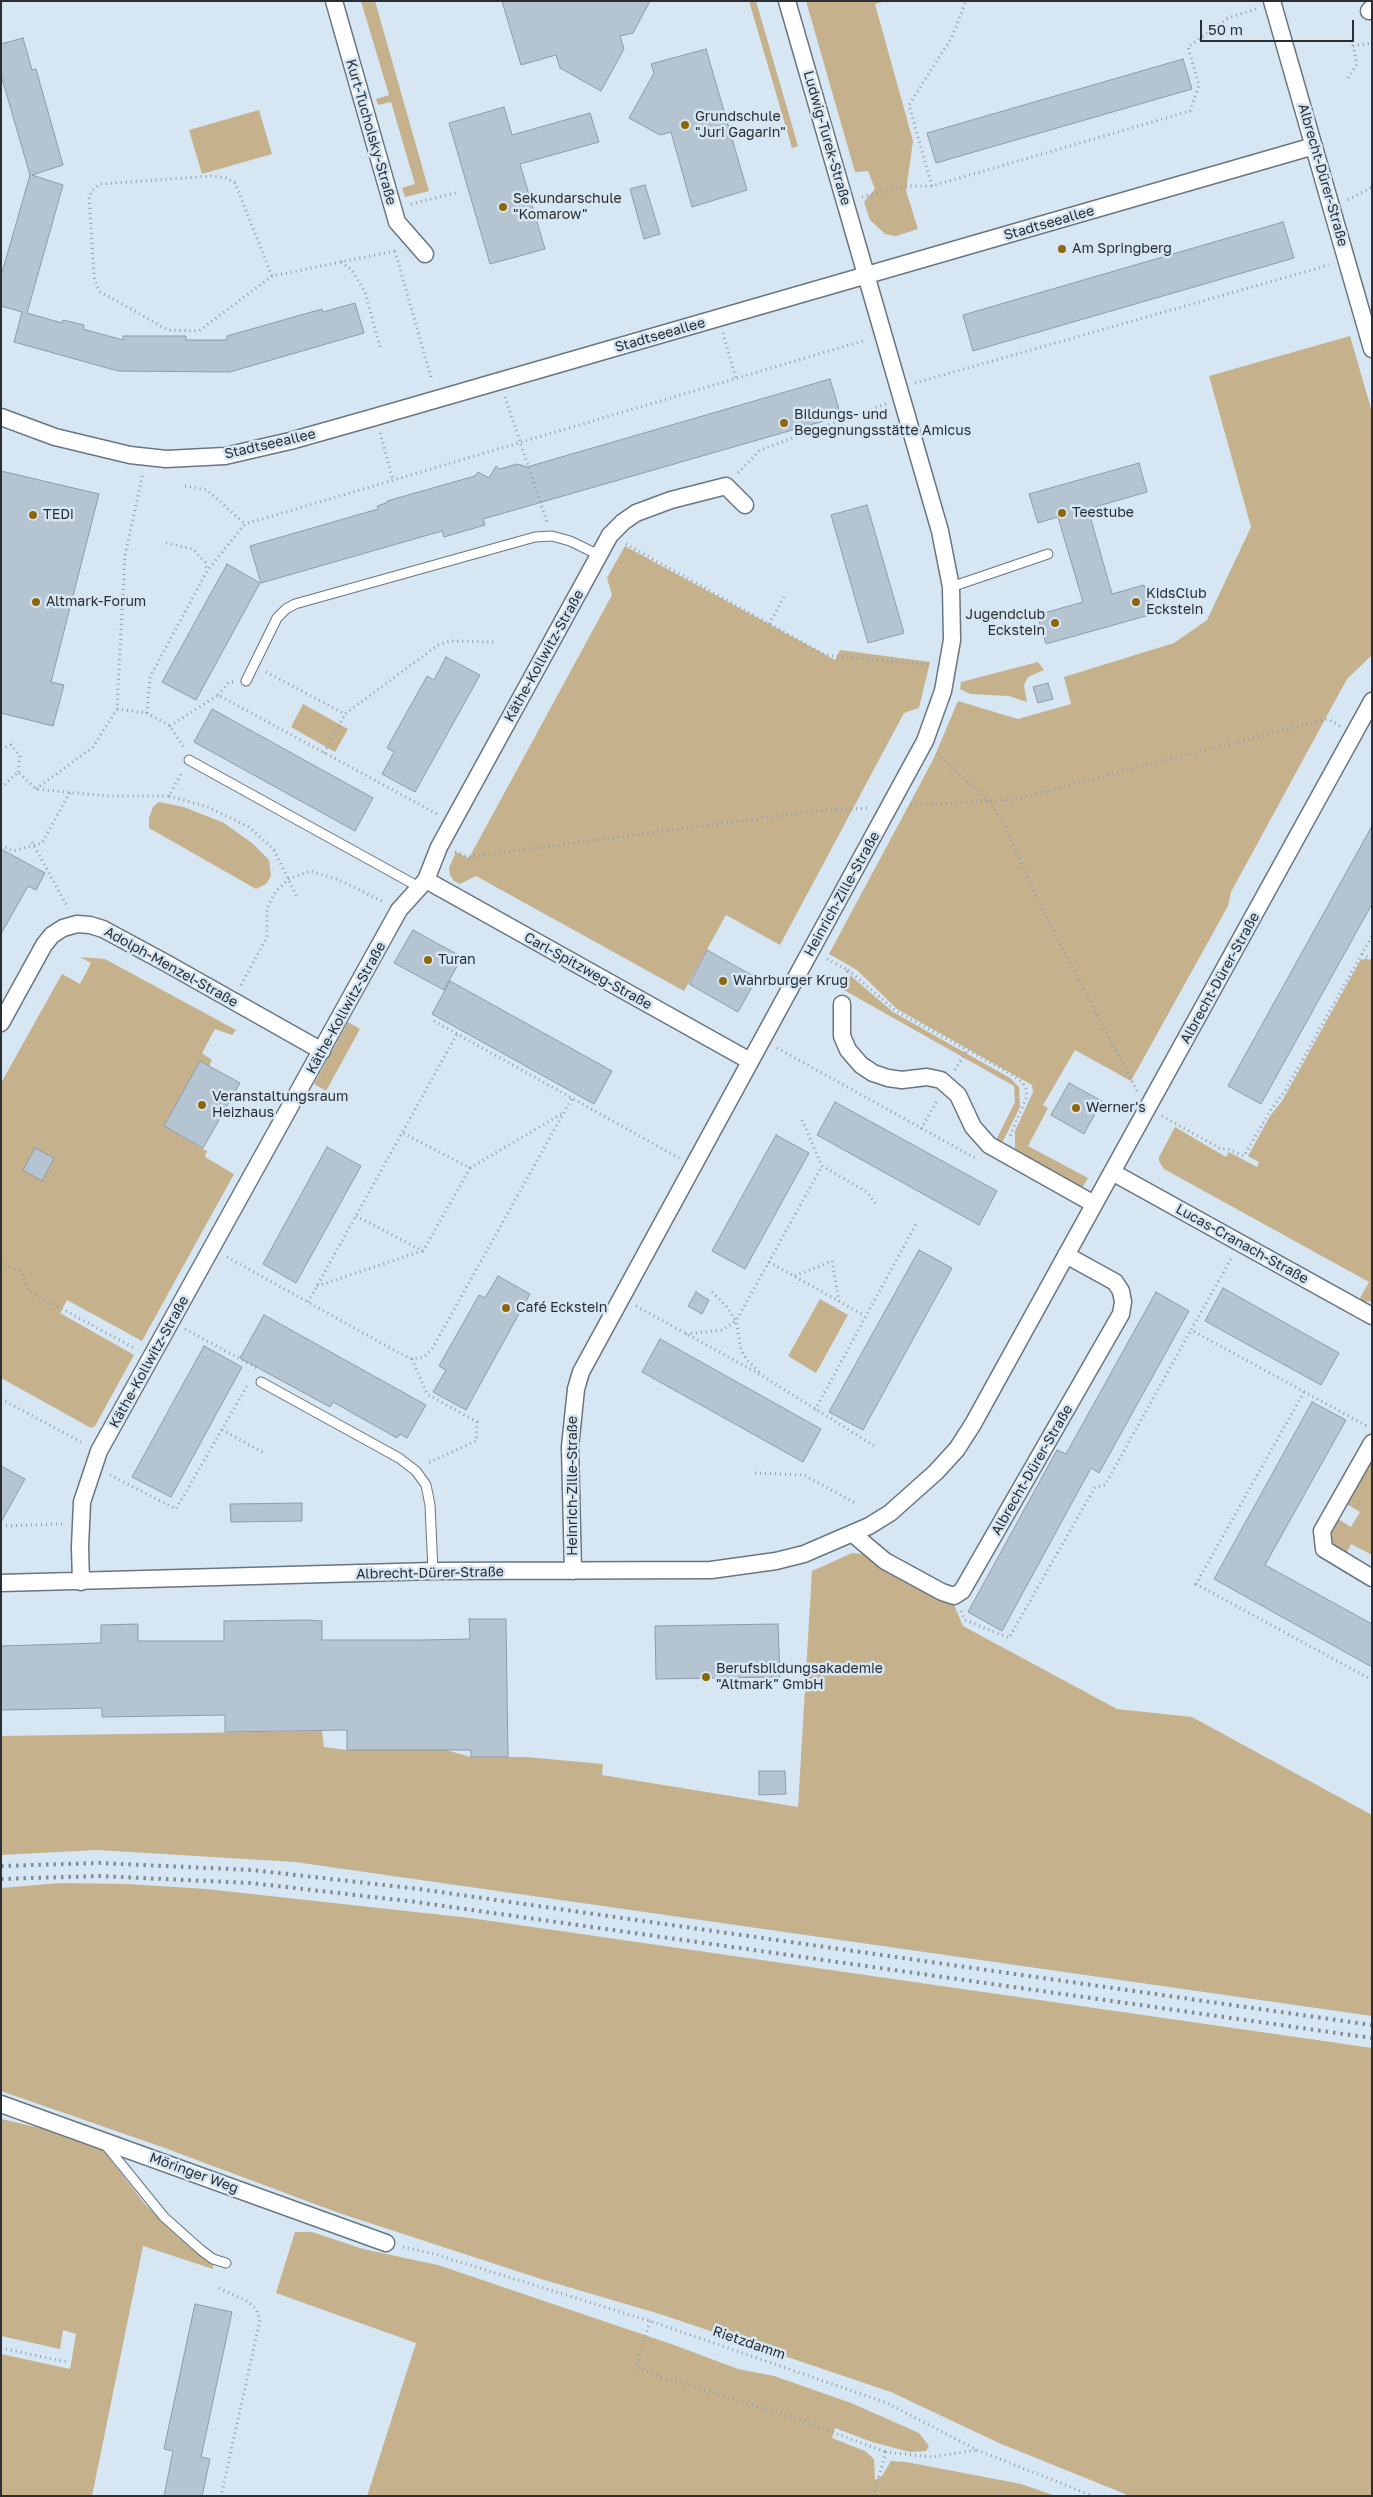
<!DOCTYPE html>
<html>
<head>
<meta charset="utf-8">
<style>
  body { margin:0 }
  #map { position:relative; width:1373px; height:2497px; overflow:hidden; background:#d6e6f3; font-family:"Golos Text",sans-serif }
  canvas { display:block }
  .frame { position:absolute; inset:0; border:2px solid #292f34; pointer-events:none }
  .scale { position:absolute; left:1200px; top:20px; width:154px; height:22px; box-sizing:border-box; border:2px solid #292f34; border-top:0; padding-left:6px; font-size:15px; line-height:18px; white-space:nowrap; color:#292f34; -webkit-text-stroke:4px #d6e6f3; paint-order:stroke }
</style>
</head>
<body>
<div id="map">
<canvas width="1373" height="2497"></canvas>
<div class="frame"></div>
<div class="scale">50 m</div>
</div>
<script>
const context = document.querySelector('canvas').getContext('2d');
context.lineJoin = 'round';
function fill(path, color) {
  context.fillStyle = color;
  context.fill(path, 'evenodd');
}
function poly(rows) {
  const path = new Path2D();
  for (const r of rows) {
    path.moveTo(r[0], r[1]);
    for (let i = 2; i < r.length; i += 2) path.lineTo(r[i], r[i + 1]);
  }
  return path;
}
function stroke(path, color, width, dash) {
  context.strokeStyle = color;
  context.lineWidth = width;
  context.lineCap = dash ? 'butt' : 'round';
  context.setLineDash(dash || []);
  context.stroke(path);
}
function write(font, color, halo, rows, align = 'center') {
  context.font = font + ' "Golos Text",sans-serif';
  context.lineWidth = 5;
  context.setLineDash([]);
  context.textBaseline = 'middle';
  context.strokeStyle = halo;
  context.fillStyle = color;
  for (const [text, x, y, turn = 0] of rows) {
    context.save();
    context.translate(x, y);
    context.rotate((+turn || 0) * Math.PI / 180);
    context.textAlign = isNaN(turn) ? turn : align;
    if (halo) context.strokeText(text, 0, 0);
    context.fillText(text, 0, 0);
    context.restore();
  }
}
fill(poly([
  [361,1,375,1,429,191,405,197,402,188,415,184,391,102,378,105,376,99,389,95],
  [749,1,756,1,798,146,792,148],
  [806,1,886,1,875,4,913,141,906,191,918,229,896,236,885,234,870,220,864,202,875,189,868,171,855,172],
  [259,110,272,154,202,174,189,130],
  [1350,336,1372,412,1372,655,1347,679,1231,892,1228,906,1131,1081,1075,1050,1043,1105,1048,1108,1028,1146,1088,1178,1082,1188,1019,1155,1015,1149,1015,1131,1033,1092,1032,1085,897,1009,857,970,829,954,933,760,958,701,1018,719,1071,704,1064,677,1174,643,1207,620,1251,527,1209,376],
  [625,546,835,660,840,650,930,662,919,708,904,713,780,945,726,915,684,991,476,876,460,884,454,881,450,875,449,868,456,852,469,858,612,595,607,578],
  [1038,662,1044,670,1028,677,1024,685,1027,702,1009,696,970,694,960,689,961,682],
  [303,704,348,729,335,752,291,727],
  [159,802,184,807,224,823,252,843,269,860,271,876,266,884,256,889,149,828,149,818,153,807],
  [80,957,105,959,236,1030,232,1035,215,1029,202,1053,212,1060,209,1066,200,1061,164,1126,207,1151,205,1157,234,1174,142,1341,67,1300,60,1313,134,1355,95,1426,91,1428,1,1378,1,1083,62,974,80,984,91,963],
  [1365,958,1372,961,1372,1301,1362,1302,1359,1300,1369,1282,1164,1169,1159,1161,1159,1157,1175,1127,1226,1157,1229,1152,1257,1167,1259,1162,1248,1156,1270,1116,1282,1101,1361,959,1364,960],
  [851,976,893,1012,1010,1078,1019,1087,1020,1107,1001,1145,995,1142,1015,1102,1014,1086,842,989,845,981],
  [348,1022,360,1029,326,1091,314,1084],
  [820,1299,848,1315,816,1373,788,1356],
  [1372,1455,1372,1555,1351,1544,1345,1556,1333,1544,1331,1530,1335,1517,1351,1527,1360,1512,1345,1503],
  [852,1553,863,1554,954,1605,963,1626,1117,1709,1192,1717,1372,1815,1372,2016,295,1862,97,1850,1,1855,1,1736,322,1731,324,1747,347,1750,446,1750,471,1757,526,1757,603,1764,602,1775,798,1807,812,1571],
  [60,1883,127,1884,206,1889,470,1918,1372,2048,1372,2496,1130,2496,999,2443,891,2392,663,2315,541,2279,339,2213,162,2147,1,2091,1,1888],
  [1,2119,66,2134,103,2150,144,2203,176,2235,213,2264,213,2269,143,2246,92,2496,1,2496,1,2354,70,2369,76,2334,63,2330,60,2349,1,2336],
  [295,2232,312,2232,363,2249,438,2265,674,2345,738,2369,774,2376,851,2403,919,2433,929,2446,926,2451,910,2452,872,2442,835,2428,832,2438,865,2451,874,2459,875,2480,882,2476,891,2461,906,2462,1021,2484,1056,2496,367,2496,416,2343,276,2293]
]), '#c6b18d');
const building = poly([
  [502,1,650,1,633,33,620,36,624,49,601,91,560,68,556,55,521,65,502,1],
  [23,38,32,70,36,69,63,165,32,175,63,185,27,313,62,323,63,320,84,325,83,329,123,340,123,336,186,336,186,340,227,340,227,336,322,309,323,312,355,303,364,333,230,372,118,371,14,342,22,312,1,306,1,276,30,175,1,75,1,44,23,38],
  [706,49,747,190,692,207,671,132,660,135,629,118,654,73,651,64,706,49],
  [1183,59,1192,89,936,163,927,133,1183,59],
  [504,107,512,135,590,113,599,142,520,164,545,249,490,264,449,123,504,107],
  [645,185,660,234,644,239,630,189,645,185],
  [1283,222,1294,258,973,351,963,315,1283,222],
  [830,379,841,416,483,519,485,525,444,537,442,531,261,583,250,546,378,509,377,506,386,503,387,501,475,476,478,472,489,478,496,466,500,469,517,464,527,467,830,379],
  [1139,463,1147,492,1088,509,1112,594,1144,585,1153,614,1046,644,1037,615,1083,602,1058,517,1038,523,1029,494,1139,463],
  [1,471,99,494,51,682,64,685,53,726,1,713,1,471],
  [867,505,904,633,868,643,831,515,867,505],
  [227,564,260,583,196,700,162,682,227,564],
  [446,657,480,675,415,792,382,774,394,752,387,748,427,676,434,680,446,657],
  [1048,683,1053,699,1038,703,1033,687,1048,683],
  [212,709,373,798,355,831,194,742,212,709],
  [1372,826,1372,904,1261,1104,1228,1086,1372,826],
  [1,849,45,873,36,890,28,886,1,934,1,849],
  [413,930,462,957,444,990,394,963,413,930],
  [707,950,757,978,738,1012,689,984,707,950],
  [450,981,612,1071,594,1104,432,1014,450,981],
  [200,1061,240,1083,203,1148,164,1126,200,1061],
  [1069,1083,1102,1101,1084,1134,1051,1115,1069,1083],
  [835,1102,997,1191,979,1225,817,1135,835,1102],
  [776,1135,809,1153,745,1269,712,1251,776,1135],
  [327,1147,361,1166,296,1283,263,1264,327,1147],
  [35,1148,54,1158,42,1181,23,1170,35,1148],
  [919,1250,952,1268,863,1430,829,1412,919,1250],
  [498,1276,530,1294,466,1410,433,1392,446,1370,439,1366,479,1295,485,1298,498,1276],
  [1223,1288,1339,1353,1321,1385,1205,1321,1223,1288],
  [696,1292,709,1300,702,1314,688,1306,696,1292],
  [1156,1292,1189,1311,1099,1473,1091,1468,1002,1631,968,1612,1057,1450,1066,1454,1156,1292],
  [264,1315,426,1405,407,1438,400,1434,397,1438,333,1402,330,1407,240,1358,264,1315],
  [660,1339,821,1429,803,1462,642,1372,660,1339],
  [204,1346,242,1367,171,1497,132,1477,204,1346],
  [1312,1402,1346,1420,1265,1565,1372,1624,1372,1667,1214,1579,1312,1402],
  [1,1466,25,1479,1,1522,1,1466],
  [302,1503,302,1521,231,1522,230,1504,302,1503],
  [469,1619,506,1619,508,1757,471,1757,471,1750,347,1750,347,1730,225,1732,225,1715,102,1717,102,1708,1,1710,1,1646,101,1643,101,1625,138,1624,138,1641,224,1641,224,1621,306,1620,322,1621,322,1640,423,1640,470,1639,469,1619],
  [778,1624,780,1677,656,1679,655,1626,778,1624],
  [759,1771,785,1771,786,1794,759,1795,759,1771],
  [195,2304,232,2312,201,2457,210,2459,202,2496,164,2496,173,2451,164,2449,195,2304]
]);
fill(building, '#b5c4d1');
stroke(building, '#8d9ba7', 1);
const lane = poly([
  [951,587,1048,554],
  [246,681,277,618,286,609,295,604,535,537,552,536,570,541,599,555],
  [189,760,419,887],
  [261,1382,399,1458,416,1471,426,1485,430,1505,433,1571],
  [104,2143,164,2217,201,2250,213,2259,226,2263]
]);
const street = poly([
  [334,1,397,222,425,254],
  [1272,1,1372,349],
  [1369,11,1372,8],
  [1,417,55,437,130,455,166,459,225,456,290,441,375,417,1314,146],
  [426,880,750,1061],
  [842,1004,842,1036,848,1050,861,1065,873,1073,888,1078,902,1080,927,1077,941,1080,958,1095,973,1127,989,1145,1094,1204],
  [1,1023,44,945,52,935,63,928,77,924,90,925,103,929,166,963,322,1051],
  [1112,1172,1372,1316],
  [1372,1443,1322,1531,1324,1549,1372,1578],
  [853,1534,885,1561,942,1592,954,1596,962,1591,1121,1314,1123,1302,1121,1291,1115,1282,1066,1255],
  [573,1571,570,1447,576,1389,581,1372,925,741,943,691,952,640,951,587,940,531,787,1],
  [81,1582,80,1547,82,1502,99,1451,399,910,426,880,439,847,610,535,623,522,636,513,671,500,726,486,745,505],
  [1,1583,433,1571,711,1570,776,1561,804,1554,869,1526,890,1513,936,1472,957,1449,973,1424,1372,701],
  [1,2104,386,2243]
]);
stroke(lane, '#687682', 11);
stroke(street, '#687682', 19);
stroke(poly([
  [1348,78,1357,64,1353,46,1372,43],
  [932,186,909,105,952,37,966,1],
  [862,197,904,186,932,186,1190,111,1199,85,1188,47,1228,18,1256,9],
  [1348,200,1372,187],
  [411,204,459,192],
  [395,251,432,381],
  [341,262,351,269,365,292,380,347],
  [272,276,235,183,226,178,212,176,100,184,93,190,89,197,94,277,99,291,168,330,199,331,272,276,395,251],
  [723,333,736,379],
  [915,383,1329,265],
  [505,397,547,522],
  [380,433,393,480],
  [738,473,760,450,886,404],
  [185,486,207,490,245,524],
  [166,543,193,549,205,562,207,571],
  [626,544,825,655,931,665],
  [769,624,784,597],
  [266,672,345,714],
  [218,695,229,682,234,682],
  [117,709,147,713,170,726,184,748],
  [147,713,150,677,207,571,245,524,866,340],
  [170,726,218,695,437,814],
  [1,749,11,745,20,756,18,772],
  [324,753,345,714,438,645,450,641,496,642],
  [937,754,990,802,1005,826,1042,909,1137,1091],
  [1,788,18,772,36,789,108,796,169,796,182,772],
  [36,789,93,747,117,709,125,555,143,473],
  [169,796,208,807,249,827,274,850,297,897],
  [911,805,1011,800,1327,719,1340,726],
  [32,842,68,908],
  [1,845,13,851,42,843,70,792],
  [455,852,469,857,815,811,869,808],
  [1362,954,1372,959],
  [827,959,848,970,841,986],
  [848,970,896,1011,1011,1074,1023,1083,1026,1089,1027,1096,1010,1136],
  [241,985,267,937,267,908,276,891,289,879,310,871,339,880,384,902],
  [434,1021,679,1158],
  [777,1048,975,1158],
  [955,1070,967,1050],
  [1162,1116,1221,1149,1228,1149,1244,1156,1270,1111,1285,1091,1372,936],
  [802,1120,822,1166,867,1192,876,1204],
  [921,1129,938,1099],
  [470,1168,563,1113],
  [356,1216,423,1251,470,1168,403,1133],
  [227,1257,401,1354,412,1359,424,1357,432,1349,572,1098],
  [1231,1259,1191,1330,1367,1426],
  [1,1262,21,1272,29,1291,136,1349],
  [769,1262,865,1316],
  [795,1276,832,1261,839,1301],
  [317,1286,422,1251],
  [712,1292,728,1308,736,1321,741,1350,747,1360,759,1372],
  [308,1302,457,1034],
  [636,1306,761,1375,876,1447],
  [185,1329,257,1368],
  [686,1334,722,1330,736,1321,822,1166],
  [412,1359,427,1394,477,1422,476,1441,428,1463],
  [1304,1392,1196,1584,1372,1680],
  [1,1399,83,1443],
  [815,1410,916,1224],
  [222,1430,266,1454],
  [755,1473,804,1475,855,1503],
  [110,1475,176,1509,247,1386],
  [1,1526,63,1524],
  [961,1611,965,1620,1009,1638,1095,1487,1105,1485,1191,1330],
  [403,2247,434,2254,650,2321,887,2403,977,2450,1093,2496],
  [219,2288,247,2301,256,2309,260,2320,221,2496],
  [650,2321,636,2367,661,2377,794,2418,886,2452],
  [1,2348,67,2362],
  [873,2496,886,2452,932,2457,977,2450]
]), '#929ea8', 3, [1, 4]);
stroke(lane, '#fff', 9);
stroke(street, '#fff', 16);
stroke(poly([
  [1,1866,99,1863,252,1870,419,1889,1372,2025],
  [1,1879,99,1876,251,1883,416,1902,1372,2038]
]), '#808b94', 4, [2.5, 5]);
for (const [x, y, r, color] of [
  [685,125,5,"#8e660b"],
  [503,207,5,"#8e660b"],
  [1062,249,5,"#8e660b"],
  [784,423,5,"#8e660b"],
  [1062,513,5,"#8e660b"],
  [33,515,5,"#8e660b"],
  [36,602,5,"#8e660b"],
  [1136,602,5,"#8e660b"],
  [1055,623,5,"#8e660b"],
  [428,960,5,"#8e660b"],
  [723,981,5,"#8e660b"],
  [202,1105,5,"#8e660b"],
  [1076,1108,5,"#8e660b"],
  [506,1308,5,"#8e660b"],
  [706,1677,5,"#8e660b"]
]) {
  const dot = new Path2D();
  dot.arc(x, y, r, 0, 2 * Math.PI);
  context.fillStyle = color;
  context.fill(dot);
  stroke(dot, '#d6e6f3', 2);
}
write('14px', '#292f34', '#d6e6f3', [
  ["Grundschule",695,117],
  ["\"Juri Gagarin\"",695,133],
  ["Sekundarschule",513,199],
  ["\"Komarow\"",513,215],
  ["Am Springberg",1072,249],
  ["Bildungs- und",794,415],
  ["Begegnungsstätte Amicus",794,431],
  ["Teestube",1072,513],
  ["TEDi",43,515],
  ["KidsClub",1146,594],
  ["Eckstein",1146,610],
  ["Altmark-Forum",46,602],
  ["Jugendclub",1045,615,"right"],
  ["Eckstein",1045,631,"right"],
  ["Turan",438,960],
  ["Wahrburger Krug",733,981],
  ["Veranstaltungsraum",212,1097],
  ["Heizhaus",212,1113],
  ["Werner's",1086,1108],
  ["Café Eckstein",516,1308],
  ["Berufsbildungsakademie",716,1669],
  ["\"Altmark\" GmbH",716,1685]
], 'left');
write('14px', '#292f34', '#d6e6f3', [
  ["Kurt-Tucholsky-Straße",371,132,74],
  ["Ludwig-Turek-Straße",827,138,74],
  ["Albrecht-Dürer-Straße",1323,175,74],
  ["Stadtseeallee",1049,223,-16],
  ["Stadtseeallee",660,335,-16],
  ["Stadtseeallee",270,444,-13],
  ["Käthe-Kollwitz-Straße",544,656,-61],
  ["Heinrich-Zille-Straße",842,894,-61],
  ["Adolph-Menzel-Straße",171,967,29],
  ["Carl-Spitzweg-Straße",588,971,29],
  ["Albrecht-Dürer-Straße",1220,978,-61],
  ["Käthe-Kollwitz-Straße",346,1008,-61],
  ["Lucas-Cranach-Straße",1242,1244,29],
  ["Käthe-Kollwitz-Straße",149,1362,-61],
  ["Albrecht-Dürer-Straße",1032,1470,-60],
  ["Heinrich-Zille-Straße",573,1486,-90],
  ["Albrecht-Dürer-Straße",430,1573,-1],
  ["Möringer Weg",194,2173,20],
  ["Rietzdamm",749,2343,19]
]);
</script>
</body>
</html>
